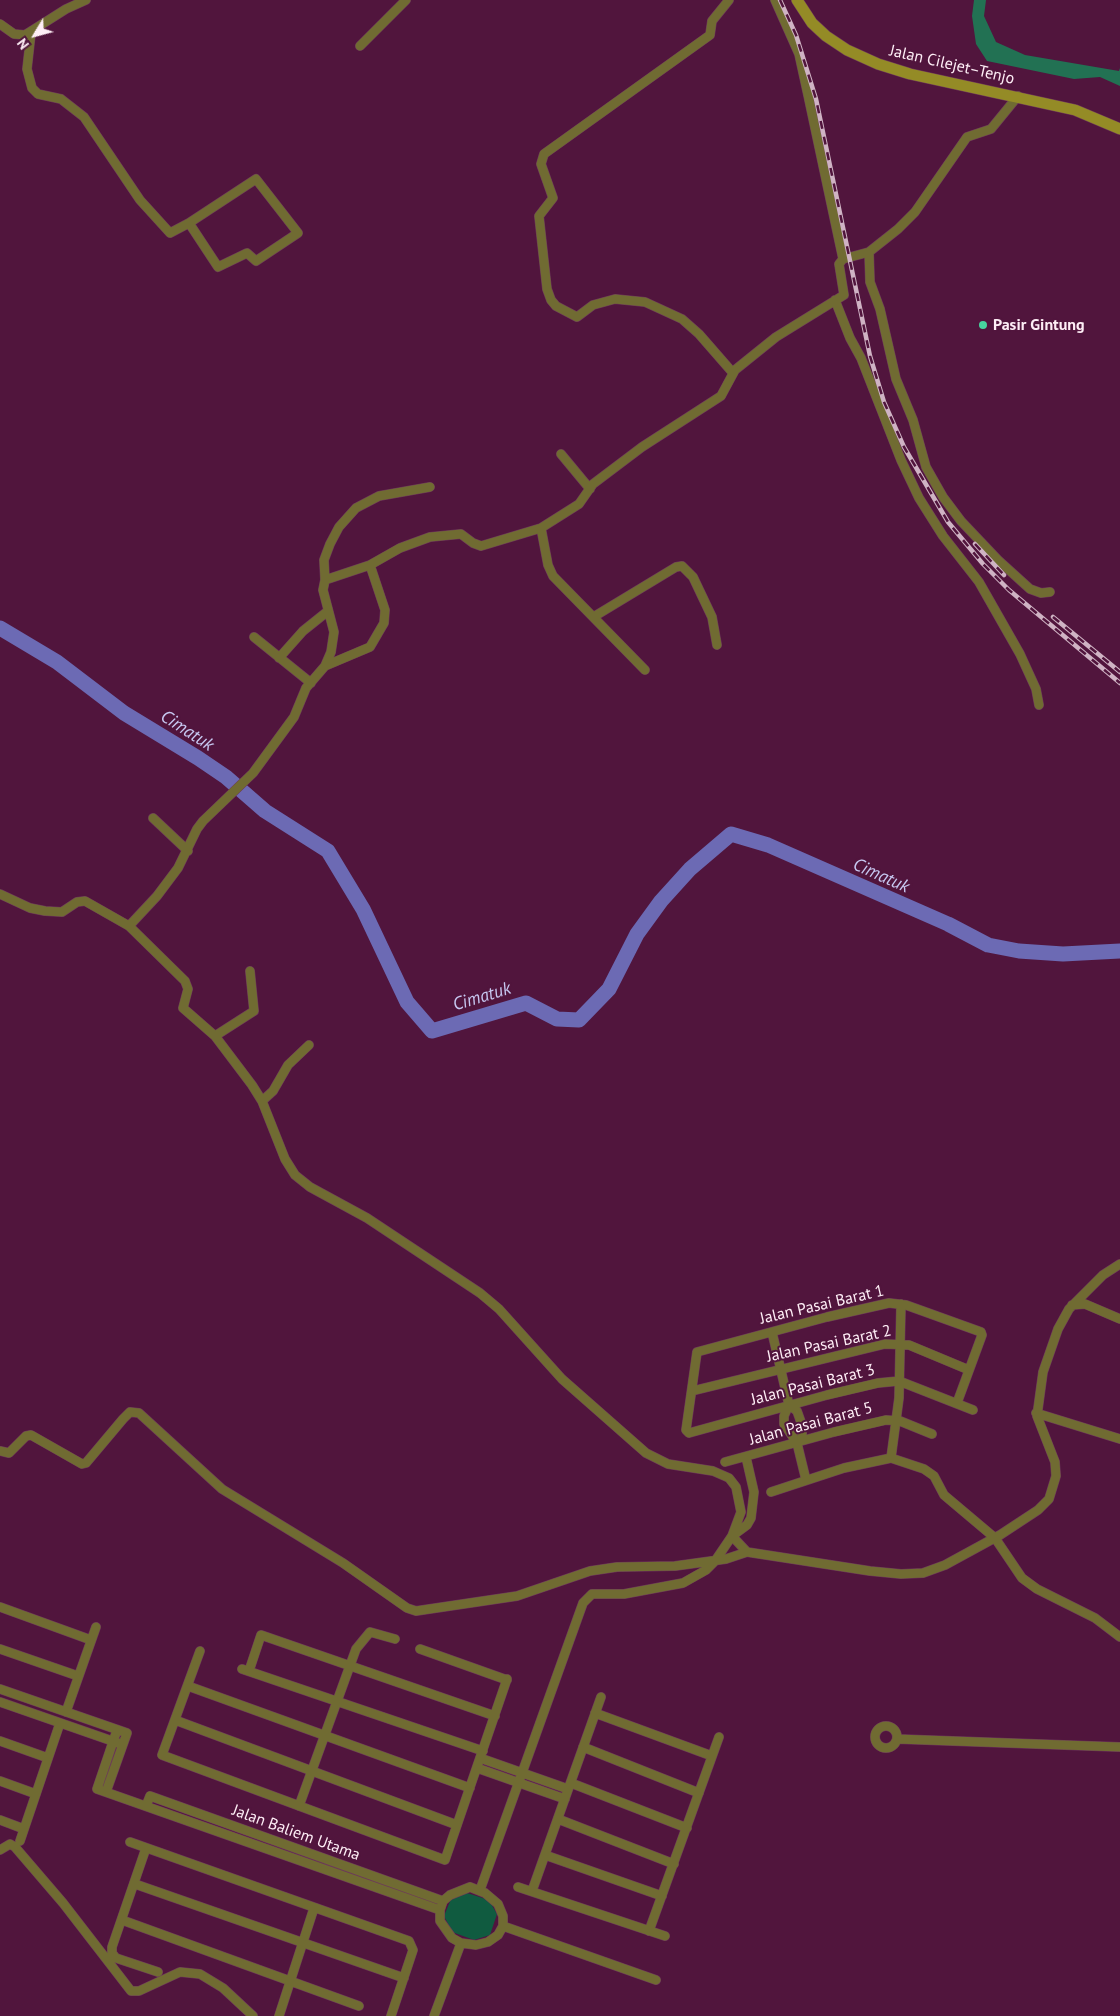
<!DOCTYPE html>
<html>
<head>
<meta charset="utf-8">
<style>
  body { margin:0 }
  #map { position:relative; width:1120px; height:2016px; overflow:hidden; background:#51153d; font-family:"PT Sans",sans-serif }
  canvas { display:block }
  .north { position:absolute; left:10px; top:10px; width:50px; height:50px; -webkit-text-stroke:4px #51153d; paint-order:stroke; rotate:233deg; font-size:14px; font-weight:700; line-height:20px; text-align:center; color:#feeef6 }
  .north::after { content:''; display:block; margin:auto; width:18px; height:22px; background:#feeef6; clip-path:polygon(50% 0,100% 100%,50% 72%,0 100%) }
</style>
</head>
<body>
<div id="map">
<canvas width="1120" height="2016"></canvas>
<div class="north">N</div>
</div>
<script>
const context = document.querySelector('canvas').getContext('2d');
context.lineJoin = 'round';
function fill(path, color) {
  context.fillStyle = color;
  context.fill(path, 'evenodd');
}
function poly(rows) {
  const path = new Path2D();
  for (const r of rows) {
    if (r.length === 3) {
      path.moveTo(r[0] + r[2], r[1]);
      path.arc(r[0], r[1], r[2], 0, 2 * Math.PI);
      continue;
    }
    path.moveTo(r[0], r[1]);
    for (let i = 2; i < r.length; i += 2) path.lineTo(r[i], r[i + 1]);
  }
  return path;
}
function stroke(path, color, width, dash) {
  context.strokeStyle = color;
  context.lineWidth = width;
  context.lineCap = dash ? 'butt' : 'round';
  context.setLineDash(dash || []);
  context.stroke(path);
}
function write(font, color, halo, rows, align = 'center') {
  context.font = font + ' "PT Sans",sans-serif';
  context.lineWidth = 4;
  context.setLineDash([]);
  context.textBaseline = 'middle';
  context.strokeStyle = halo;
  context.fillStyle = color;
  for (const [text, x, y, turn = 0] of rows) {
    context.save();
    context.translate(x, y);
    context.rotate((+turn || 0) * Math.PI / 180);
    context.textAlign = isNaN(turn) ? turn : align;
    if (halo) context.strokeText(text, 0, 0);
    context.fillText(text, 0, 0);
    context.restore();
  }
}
fill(poly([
  [464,1892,489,1900,497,1914,490,1935,474,1940,452,1932,444,1916,451,1899]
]), '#105b40');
fill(poly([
  [974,0,986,0,984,16,996,42,1025,55,1119,71,1120,68,1120,86,1100,77,1074,79,987,61,976,44,972,16]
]), '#227153');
stroke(poly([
  [0,628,57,662,124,713,198,758,226,777,265,811,328,851,363,909,407,1002,432,1031,526,1003,557,1019,579,1020,609,989,637,934,661,901,690,869,731,834,768,845,948,924,988,945,1019,951,1063,954,1120,951]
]), '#6c6ab4', 15);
const street = poly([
  [729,0,712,21,710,35,544,154,541,164,553,198,539,216,547,289,551,300,556,306,577,317,593,305,615,299,645,302,682,319,699,334,733,373],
  [0,24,14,34,25,35,66,9,86,0],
  [31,33,27,69,32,88,38,94,61,99,84,117,140,200,170,233,189,223,218,267,247,253,256,261,298,233,256,179,189,223],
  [360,46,406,0],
  [869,252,870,282,880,309,896,379,913,420,926,467,943,497,961,521,998,560,1030,589,1041,593,1050,592],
  [843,259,869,252,898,229,915,212,967,137,991,129,1018,96],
  [835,300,850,338,861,358,901,460,919,498,943,536,979,582,1020,654,1036,689,1039,705],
  [561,454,590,489],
  [541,528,548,565,553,576,645,670],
  [325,580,324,560,330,544,339,527,356,508,379,496,430,487],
  [595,616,676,567,682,566,693,577,712,617,717,645],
  [254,637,311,683],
  [279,658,303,631,328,611],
  [325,666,370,647,384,623,385,610,370,565],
  [153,818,188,851],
  [0,894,30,908,45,911,62,912,77,902,85,901,129,926,157,896,178,868,197,829,203,821,253,773,294,717,306,688,325,666,331,652,334,632,323,590,325,580,370,565,400,548,430,537,461,534,473,543,481,546,541,528,579,504,593,484,642,447,721,396,735,370,776,337,844,295,839,264,843,259,808,95,799,54,775,0],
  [129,926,185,981,188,989,183,1008,215,1036,252,1085,262,1101,285,1159,295,1175,310,1187,367,1218,480,1293,499,1309,562,1379,646,1453,668,1464,713,1471,729,1478,736,1487,741,1512,732,1536,747,1552],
  [215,1036,254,1011,250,971],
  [262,1101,273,1091,288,1065,309,1045],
  [1072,1305,1085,1304,1120,1319],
  [772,1332,789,1405,797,1411,802,1425,802,1438,797,1443,806,1480],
  [692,1391,885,1344,909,1345,969,1370],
  [957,1403,982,1335,981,1332,906,1305,889,1303,827,1317,697,1352,686,1430,689,1433,827,1395,878,1383,899,1381,973,1410],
  [789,1405,784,1416,784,1424,797,1443],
  [1036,1413,1120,1439],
  [0,1451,9,1453,26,1436,31,1435,82,1464,86,1463,123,1419,130,1412,139,1413,222,1489,343,1563,407,1608,416,1611,517,1596,590,1571,617,1567,675,1566,726,1559,747,1552,870,1571,901,1574,923,1573,945,1565,1000,1535,1038,1510,1049,1499,1056,1476,1055,1462,1037,1416,1043,1372,1058,1329,1069,1309,1103,1275,1120,1264],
  [891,1458,899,1398,901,1304],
  [725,1462,834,1432,886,1420,900,1421,932,1434],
  [771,1492,844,1468,891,1458,924,1469,934,1476,944,1495,995,1538,1022,1578,1037,1589,1095,1618,1120,1637],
  [0,1607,91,1640],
  [0,1649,78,1676],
  [420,1649,507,1680],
  [200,1651,162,1755,445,1860,507,1679],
  [242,1669,483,1751],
  [249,1671,261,1635,495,1716],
  [188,1686,470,1788],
  [0,1689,127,1733,106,1792],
  [0,1702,118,1743],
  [66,1712,96,1627],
  [595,1713,712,1756],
  [175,1720,457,1825],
  [886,1737,11],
  [117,1730,97,1789,440,1910],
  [897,1739,1120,1747],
  [0,1741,48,1758],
  [583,1747,699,1793],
  [480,1758,568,1789],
  [477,1768,565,1799],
  [0,1781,36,1794],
  [571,1783,687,1828],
  [146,1806,150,1796,443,1901],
  [299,1806,356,1649,370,1632,395,1639],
  [558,1819,674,1864],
  [0,1820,24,1829],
  [20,1841,60,1723],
  [130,1842,409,1941,413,1950,391,2016],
  [146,1848,112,1947,112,1953,116,1958,158,1972],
  [0,1850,10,1844,15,1847,63,1903,131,1991,139,1991,180,1972,200,1974,223,1988,253,2016],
  [545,1855,662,1896],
  [135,1884,404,1978],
  [470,1887,485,1893,498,1904,503,1916,503,1926,498,1935,488,1942,476,1945,461,1943,452,1938,440,1921,440,1910,443,1901,450,1895,470,1887],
  [518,1887,665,1936],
  [480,1890,583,1603,592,1594,624,1594,683,1583,706,1570,715,1561,732,1536,747,1525,751,1518,754,1492,746,1457],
  [532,1891,601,1697],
  [122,1920,359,2006],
  [503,1926,656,1980],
  [649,1931,719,1737],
  [279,2016,314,1908],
  [434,2016,461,1943]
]);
const secondary = poly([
  [797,0,812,23,826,36,847,50,878,64,910,74,1075,110,1120,129]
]);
stroke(street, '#6d385b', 10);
stroke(secondary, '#6d385b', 12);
stroke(street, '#706b32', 9);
stroke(secondary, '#948b26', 11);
const rail = poly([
  [780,0,796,35,816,99,870,356,884,402,904,447,948,522,983,564,1009,590,1120,683],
  [975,544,1004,575],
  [1053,617,1120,672]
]);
stroke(rail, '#cfb3c4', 4.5);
stroke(rail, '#51153d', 2.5, [8]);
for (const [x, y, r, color] of [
  [983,325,5,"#47d49e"]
]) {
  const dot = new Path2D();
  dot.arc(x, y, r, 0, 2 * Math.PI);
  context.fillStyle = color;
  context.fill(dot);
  stroke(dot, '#51153d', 2);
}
write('16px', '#feeef6', '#51153d', [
  ["Jalan Cilejet–Tenjo",952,65,13],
  ["Jalan Pasai Barat 1",822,1305,-13],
  ["Jalan Pasai Barat 2",829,1344,-12],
  ["Jalan Pasai Barat 3",813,1385,-14],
  ["Jalan Pasai Barat 5",811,1424,-15],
  ["Jalan Baliem Utama",296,1833,20]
]);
write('bold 16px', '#feeef6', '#51153d', [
  ["Pasir Gintung",993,325]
], 'left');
write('italic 18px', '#c7c8f1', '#51153d', [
  ["Cimatuk",187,731,33],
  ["Cimatuk",881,876,24],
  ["Cimatuk",482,997,-17]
]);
</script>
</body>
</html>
